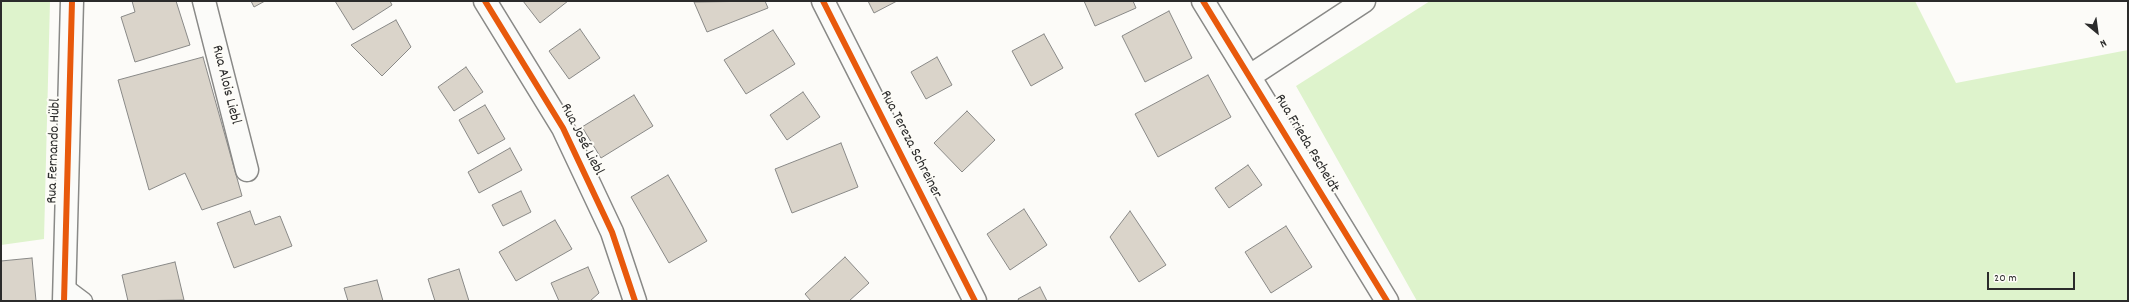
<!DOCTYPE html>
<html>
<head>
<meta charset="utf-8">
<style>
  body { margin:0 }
  #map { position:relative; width:2129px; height:302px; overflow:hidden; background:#fcfbf8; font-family:Dekko,sans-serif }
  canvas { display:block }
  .frame { position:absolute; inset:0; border:2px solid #2b2b2b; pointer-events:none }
  .north { position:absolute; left:2077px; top:12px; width:40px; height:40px; -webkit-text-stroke:3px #fdfcf7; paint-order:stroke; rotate:151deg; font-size:11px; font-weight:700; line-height:16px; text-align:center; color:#2b2b2b }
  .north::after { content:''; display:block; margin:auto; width:14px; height:18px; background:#2b2b2b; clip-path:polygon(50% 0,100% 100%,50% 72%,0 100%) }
  .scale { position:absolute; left:1987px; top:272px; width:88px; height:18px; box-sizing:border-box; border:2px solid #2b2b2b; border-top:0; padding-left:5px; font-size:12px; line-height:14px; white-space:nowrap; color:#2b2b2b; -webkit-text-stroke:3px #fdfcf7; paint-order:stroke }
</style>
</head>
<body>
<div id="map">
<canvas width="2129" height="302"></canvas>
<div class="frame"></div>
<div class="north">N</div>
<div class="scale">20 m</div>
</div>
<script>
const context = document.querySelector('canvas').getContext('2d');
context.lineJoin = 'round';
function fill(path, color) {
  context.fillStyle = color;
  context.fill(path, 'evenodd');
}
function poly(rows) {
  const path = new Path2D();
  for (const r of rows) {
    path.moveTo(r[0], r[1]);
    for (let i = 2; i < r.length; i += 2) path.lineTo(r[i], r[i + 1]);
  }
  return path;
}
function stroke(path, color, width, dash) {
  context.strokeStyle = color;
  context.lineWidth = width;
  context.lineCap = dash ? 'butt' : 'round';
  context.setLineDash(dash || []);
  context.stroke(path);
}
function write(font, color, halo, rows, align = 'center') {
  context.font = font + ' Dekko,sans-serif';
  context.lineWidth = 4;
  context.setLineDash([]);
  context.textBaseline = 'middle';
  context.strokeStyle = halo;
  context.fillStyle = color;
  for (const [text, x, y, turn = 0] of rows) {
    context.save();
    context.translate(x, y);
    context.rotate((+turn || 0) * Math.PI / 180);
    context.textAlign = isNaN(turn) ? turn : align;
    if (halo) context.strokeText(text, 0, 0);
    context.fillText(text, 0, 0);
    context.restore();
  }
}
fill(poly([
  [1,1,50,1,44,239,1,245],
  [1430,1,1915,1,1956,83,2128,50,2128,301,1417,301,1296,86]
]), '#def3cc');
const building = poly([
  [132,1,176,1,190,45,135,62,121,17,135,12,132,1],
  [251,1,265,1,254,7,251,1],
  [335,1,390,1,392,5,353,30,335,1],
  [523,1,568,1,540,23,523,1],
  [765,1,768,8,707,32,694,2,765,1],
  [868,1,897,1,874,13,868,1],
  [1084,1,1133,1,1136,8,1095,26,1084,1],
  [1169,11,1192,58,1145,82,1122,36,1169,11],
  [396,20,411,47,382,76,351,45,396,20],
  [580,29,600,58,569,79,549,51,580,29],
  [773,30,795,64,746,94,724,60,773,30],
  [1044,34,1063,68,1031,86,1012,51,1044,34],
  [203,57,242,196,202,210,185,173,149,190,118,80,203,57],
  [937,57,952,85,926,99,911,72,937,57],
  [466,67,483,92,454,111,438,87,466,67],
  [1208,75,1231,117,1158,157,1135,114,1208,75],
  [803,92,820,117,787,140,770,115,803,92],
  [634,95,653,126,601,158,582,127,634,95],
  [485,105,505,139,478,154,459,120,485,105],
  [967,111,995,140,962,172,934,143,967,111],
  [841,143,858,187,792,213,775,169,841,143],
  [510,148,522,170,479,193,468,172,510,148],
  [1248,165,1262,185,1229,208,1215,188,1248,165],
  [668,175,707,241,669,263,631,197,668,175],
  [521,191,531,212,503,226,492,205,521,191],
  [1024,209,1047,245,1010,270,987,234,1024,209],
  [250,211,255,225,280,216,292,246,234,268,217,223,250,211],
  [1130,211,1166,265,1139,282,1110,237,1130,211],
  [555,220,572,249,516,281,499,252,555,220],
  [1286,226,1312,267,1271,293,1245,252,1286,226],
  [845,257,869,283,849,301,811,301,805,294,845,257],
  [32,258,36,301,1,301,1,261,32,258],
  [175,262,184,300,128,301,122,275,175,262],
  [588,267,599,293,590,301,559,301,551,283,588,267],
  [459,269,469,301,435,301,428,279,459,269],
  [377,280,383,301,348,301,344,288,377,280],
  [1040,287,1047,301,1019,301,1018,299,1040,287]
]);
fill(building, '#dad4ca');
stroke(building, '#898987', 1);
const service = poly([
  [64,286,84,301]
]);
const minor = poly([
  [204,1,247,170],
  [485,1,563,128,612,232,635,301],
  [823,1,975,301],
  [1203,1,1387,301],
  [1250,76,1364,1]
]);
const tertiary = poly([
  [64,301,72,1]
]);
stroke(service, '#898987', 19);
stroke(minor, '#898987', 25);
stroke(tertiary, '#898987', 25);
stroke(service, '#fbfbf9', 16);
stroke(minor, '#fbfbf9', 22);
stroke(tertiary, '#fbfbf9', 22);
stroke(poly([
  [485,1,563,128,612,232,635,301],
  [823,1,975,301],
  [1203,1,1387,301],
  [64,301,72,1]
]), '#e8590c', 6);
write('15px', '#2b2b2b', '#fdfcf7', [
  ["Rua Alois Liebl",225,85,76],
  ["Rua José Liebl",581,140,63],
  ["Rua Frieda Pscheidt",1306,144,59],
  ["Rua Tereza Schreiner",910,145,63],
  ["Rua Fernando Hübl",55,151,-88]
]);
</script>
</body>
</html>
